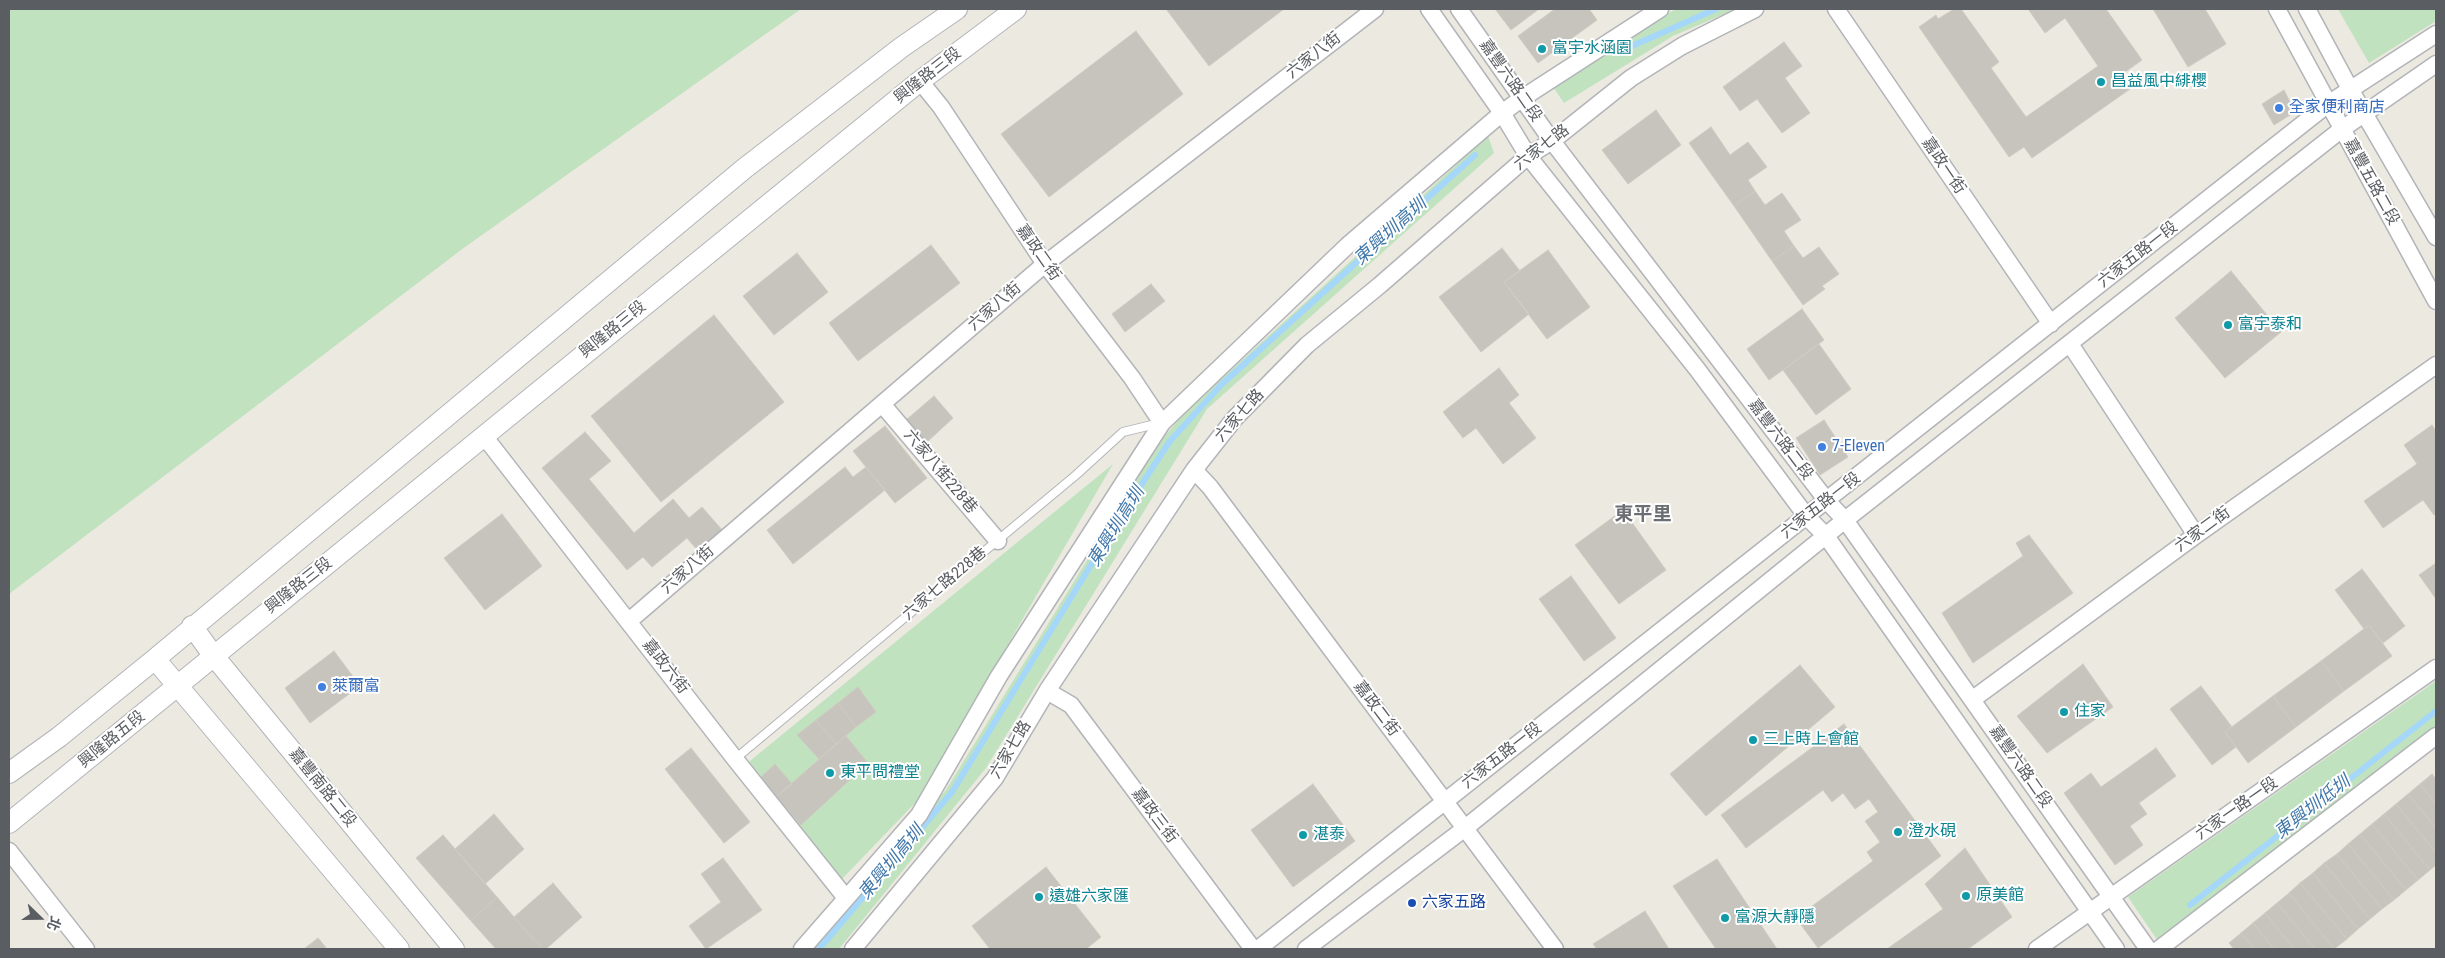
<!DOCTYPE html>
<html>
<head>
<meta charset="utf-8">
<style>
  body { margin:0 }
  #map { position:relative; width:2445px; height:958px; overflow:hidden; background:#ece9e1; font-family:"Roboto Condensed","Noto Sans TC",sans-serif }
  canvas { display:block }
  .frame { position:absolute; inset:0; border:10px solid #5a5d61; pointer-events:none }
  .north { position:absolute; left:15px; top:893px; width:50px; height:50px; -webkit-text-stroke:4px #fff; paint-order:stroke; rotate:112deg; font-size:14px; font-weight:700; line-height:20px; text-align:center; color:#5a5d61 }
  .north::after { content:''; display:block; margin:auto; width:18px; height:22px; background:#5a5d61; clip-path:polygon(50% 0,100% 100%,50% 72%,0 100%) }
</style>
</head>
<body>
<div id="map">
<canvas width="2445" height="958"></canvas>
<div class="frame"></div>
<div class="north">北</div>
</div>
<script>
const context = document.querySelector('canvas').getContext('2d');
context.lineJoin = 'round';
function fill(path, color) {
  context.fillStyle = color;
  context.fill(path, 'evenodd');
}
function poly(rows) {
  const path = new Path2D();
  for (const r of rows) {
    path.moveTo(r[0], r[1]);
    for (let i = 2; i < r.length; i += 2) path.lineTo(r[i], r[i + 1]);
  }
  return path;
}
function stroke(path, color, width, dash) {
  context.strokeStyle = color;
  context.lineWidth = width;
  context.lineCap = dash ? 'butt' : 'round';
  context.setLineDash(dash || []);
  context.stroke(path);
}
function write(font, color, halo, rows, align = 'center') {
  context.font = font + ' "Roboto Condensed","Noto Sans TC",sans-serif';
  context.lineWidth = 4;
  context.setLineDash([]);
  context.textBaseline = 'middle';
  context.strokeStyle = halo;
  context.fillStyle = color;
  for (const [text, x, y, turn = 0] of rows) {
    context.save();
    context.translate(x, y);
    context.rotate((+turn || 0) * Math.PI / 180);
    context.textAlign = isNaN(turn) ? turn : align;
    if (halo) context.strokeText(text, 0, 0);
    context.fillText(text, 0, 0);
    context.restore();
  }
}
fill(poly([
  [9,9,801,9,465,247,9,594],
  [1677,9,1736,9,1673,36,1564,103,1553,87,1668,13],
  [2338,9,2436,9,2436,21,2369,63],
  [1488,136,1494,153,1207,409,986,768,839,949,810,949,946,790,1159,443,1185,412],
  [1113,464,916,802,842,879,745,765],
  [2436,681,2436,727,2158,941,2128,897]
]), '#c0e2bf');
stroke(poly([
  [1616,53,1716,9],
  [2190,905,2436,711],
  [819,949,952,792,1124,511,1170,441,1221,385,1475,155]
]), '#a4d7fa', 6);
const building = poly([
  [1166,9,1284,9,1209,66,1166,9],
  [1495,9,1539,9,1511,30,1495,9],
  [1555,9,1589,9,1597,20,1538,63,1518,36,1555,9],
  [1954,9,1961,9,1999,62,1991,68,2026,117,2098,66,2065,18,2045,33,2028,9,2106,9,2142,60,2121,75,2130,89,2032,158,2024,147,2009,157,1919,27,1936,15,1938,19,1954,9],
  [2153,9,2205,9,2226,44,2188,67,2153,9],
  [1136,31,1183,94,1049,197,1001,134,1136,31],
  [1784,42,1802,66,1785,78,1810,113,1782,133,1757,99,1740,111,1723,87,1784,42],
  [2284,90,2295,112,2274,125,2262,104,2284,90],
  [1656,110,1681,145,1628,184,1602,150,1656,110],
  [1711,127,1730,155,1748,142,1767,167,1748,180,1755,191,1734,206,1689,143,1711,127],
  [1755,191,1765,205,1782,193,1801,220,1784,231,1794,246,1772,261,1734,206,1755,191],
  [931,245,960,283,858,361,829,323,931,245],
  [1794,246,1803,258,1819,247,1839,274,1822,286,1825,289,1803,305,1772,261,1794,246],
  [1502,248,1520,271,1504,282,1529,314,1481,352,1439,297,1502,248],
  [1548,250,1590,307,1547,339,1504,282,1548,250],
  [797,253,828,292,774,335,743,296,797,253],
  [2231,271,2281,332,2225,378,2175,318,2231,271],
  [1151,284,1165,301,1125,332,1112,314,1151,284],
  [1802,309,1824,340,1769,380,1747,349,1802,309],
  [714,315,784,402,661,502,591,416,714,315],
  [1819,344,1851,389,1816,415,1783,370,1819,344],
  [1499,368,1519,395,1509,403,1536,438,1503,464,1476,428,1463,438,1443,412,1499,368],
  [934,396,953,418,926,443,906,420,934,396],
  [1824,420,1848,457,1820,475,1796,438,1824,420],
  [2432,425,2436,431,2436,513,2434,515,2423,500,2383,528,2364,501,2417,464,2404,445,2432,425],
  [885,426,927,478,895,503,853,451,885,426],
  [585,432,611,461,589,479,634,533,673,499,689,518,702,507,723,531,699,552,687,538,652,567,643,557,627,570,542,468,585,432],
  [845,467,853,477,866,467,885,490,793,564,767,530,845,467],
  [1623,510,1666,570,1619,604,1575,545,1623,510],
  [502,514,542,566,485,610,444,558,502,514],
  [2029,535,2073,593,1973,663,1942,613,2023,556,2016,543,2029,535],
  [2436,563,2436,599,2419,575,2436,563],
  [2362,569,2405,626,2383,643,2369,625,2364,629,2335,590,2362,569],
  [1571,576,1616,638,1584,661,1539,599,1571,576],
  [2369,625,2392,656,2344,691,2321,661,2369,625],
  [334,651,360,686,310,723,285,688,334,651],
  [2321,661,2344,691,2296,727,2273,696,2321,661],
  [2083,664,2113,707,2047,753,2017,716,2083,664],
  [1800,665,1835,707,1706,816,1670,774,1800,665],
  [2201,686,2232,727,2225,732,2236,747,2212,765,2170,709,2201,686],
  [858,687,876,712,856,727,838,703,858,687],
  [2273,696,2296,727,2248,763,2225,732,2273,696],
  [838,703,856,727,836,744,816,720,838,703],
  [816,720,836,744,819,759,797,735,816,720],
  [1844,724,1941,856,1818,948,1796,918,1873,861,1867,852,1880,842,1865,821,1878,812,1869,799,1855,809,1843,793,1832,802,1823,790,1746,848,1721,815,1844,724],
  [846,736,868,763,801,825,776,797,846,736],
  [691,748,750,822,724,843,665,769,691,748],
  [2156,748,2176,776,2139,803,2147,814,2130,826,2143,845,2115,865,2064,793,2091,773,2101,787,2156,748],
  [775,764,792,784,776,797,760,778,775,764],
  [2432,774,2436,779,2436,804,2420,784,2432,774],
  [1313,784,1355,841,1293,887,1251,830,1313,784],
  [2420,784,2436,804,2436,828,2408,794,2420,784],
  [2408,794,2436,828,2436,853,2396,804,2408,794],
  [2396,804,2436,853,2436,865,2430,870,2384,814,2396,804],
  [494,814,524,849,485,884,455,849,494,814],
  [2384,814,2430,870,2418,880,2372,824,2384,814],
  [2372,824,2418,880,2406,890,2360,834,2372,824],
  [2360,834,2406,890,2394,900,2348,844,2360,834],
  [443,835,497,897,471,921,416,858,443,835],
  [2348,844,2394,900,2382,909,2337,854,2348,844],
  [1965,848,2012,917,1968,949,1887,949,1943,909,1925,884,1965,848],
  [2337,854,2382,909,2370,919,2324,863,2337,854],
  [723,858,762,910,706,949,689,926,721,902,701,874,723,858],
  [1717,859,1777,949,1716,949,1673,886,1717,859],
  [2324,863,2370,919,2358,929,2313,873,2324,863],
  [1046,867,1101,937,1086,949,990,949,972,926,1046,867],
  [2313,873,2358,929,2347,939,2300,883,2313,873],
  [553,883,582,917,546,949,542,949,514,917,553,883],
  [2300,883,2347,939,2334,949,2289,893,2300,883],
  [2289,893,2334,949,2315,949,2277,903,2289,893],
  [497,897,514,917,542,949,496,949,471,921,497,897],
  [2277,903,2315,949,2294,949,2265,913,2277,903],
  [1645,911,1669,949,1597,949,1593,944,1645,911],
  [2265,913,2294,949,2274,949,2253,923,2265,913],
  [2253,923,2274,949,2254,949,2241,933,2253,923],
  [2241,933,2254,949,2234,949,2229,943,2241,933],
  [318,938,327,949,304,949,318,938]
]);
fill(building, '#c7c4be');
stroke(building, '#d0cbc0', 1);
const service = poly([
  [735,759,1076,475,1123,432,1160,423]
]);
const minor = poly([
  [1429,9,1502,113,1528,156,1697,369,1807,517,1826,536,2116,949],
  [1459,9,1552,141,1827,501,1845,520,2148,949],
  [1836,9,2051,324],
  [2277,9,2436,301],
  [2307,9,2350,89,2436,237],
  [920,81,941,107,1045,264,1132,378,1162,423],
  [2070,344,2196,535],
  [882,404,998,541],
  [484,436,735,759,846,898],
  [1194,470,1210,487,1555,949],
  [629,621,1045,264,1375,9],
  [1047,691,1071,705,1253,949],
  [1973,699,2196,535,2436,365],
  [9,851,86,949],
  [802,949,919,815,999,676,1162,423,1348,245,1502,113,1521,99,1660,9],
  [853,949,995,778,1047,691,1160,521,1194,470,1235,418,1307,345,1380,285,1528,156,1552,141,1631,78,1682,46,1755,9],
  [1258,949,2328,104,2436,34],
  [1306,949,1464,829,1845,520,2342,129,2436,64],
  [2037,949,2436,668],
  [2159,949,2436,736]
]);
const tertiary = poly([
  [192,626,213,655,454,949],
  [155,659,399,949],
  [9,773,59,737,155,659,745,168,902,47,957,9],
  [9,823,920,81,1016,9]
]);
stroke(service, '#b2b4b8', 10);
stroke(minor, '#b2b4b8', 19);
stroke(tertiary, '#b2b4b8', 22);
stroke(service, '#fff', 8);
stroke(minor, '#fff', 16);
stroke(tertiary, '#fff', 20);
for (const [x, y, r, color] of [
  [1542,49,5,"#0f9aa8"],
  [2101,82,5,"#0f9aa8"],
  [2279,108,5,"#3f7fe0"],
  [2228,325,5,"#0f9aa8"],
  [1822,447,5,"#3f7fe0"],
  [322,687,5,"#3f7fe0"],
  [2064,712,5,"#0f9aa8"],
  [1753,740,5,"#0f9aa8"],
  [830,773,5,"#0f9aa8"],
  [1898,832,5,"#0f9aa8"],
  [1303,835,5,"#0f9aa8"],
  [1966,896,5,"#0f9aa8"],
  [1039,897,5,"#0f9aa8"],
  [1412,903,5,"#1a4fb4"],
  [1725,918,5,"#0f9aa8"]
]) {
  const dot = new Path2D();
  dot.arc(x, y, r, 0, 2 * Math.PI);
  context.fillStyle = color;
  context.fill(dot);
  stroke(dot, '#fff', 2);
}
write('16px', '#0d838f', '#fff', [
  ["富宇水涵園",1552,49],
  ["昌益風中緋櫻",2111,82],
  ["富宇泰和",2238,325],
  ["住家",2074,712],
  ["三上時上會館",1763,740],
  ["東平問禮堂",840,773],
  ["澄水硯",1908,832],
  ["湛泰",1313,835],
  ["原美館",1976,896],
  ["遠雄六家匯",1049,897],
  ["富源大靜隱",1735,918]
], 'left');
write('16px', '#5a5d61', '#fff', [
  ["六家八街",1314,56,-38],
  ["興隆路三段",928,76,-38],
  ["嘉豐六路二段",1510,81,55],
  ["六家七路",1542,148,-37],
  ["嘉政一街",1943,166,56],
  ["嘉豐五路二段",2371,182,61],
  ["嘉政二街",1038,253,55],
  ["六家五路一段",2138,255,-38],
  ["六家八街",995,307,-41],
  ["興隆路三段",613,330,-39],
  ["六家七路",1240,416,-48],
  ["嘉豐六路二段",1780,440,53],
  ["六家八街228巷",940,472,50],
  ["六家五路一段",1821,506,-38],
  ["六家二街",2203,530,-36],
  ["六家八街",688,570,-41],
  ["六家七路228巷",945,584,-40],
  ["興隆路三段",299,586,-38],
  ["嘉政六街",665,667,52],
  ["嘉政二街",1376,709,53],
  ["興隆路五段",112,740,-39],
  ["六家七路",1011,750,-59],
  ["六家五路一段",1502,756,-38],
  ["嘉豐六路二段",2020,767,55],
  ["嘉豐南路二段",322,788,51],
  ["六家一路一段",2237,809,-35],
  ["嘉政三街",1154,816,53]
]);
write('16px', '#366cbe', '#fff', [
  ["全家便利商店",2289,108],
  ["7-Eleven",1832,447],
  ["萊爾富",332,687]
], 'left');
write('16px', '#164399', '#fff', [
  ["六家五路",1422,903]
], 'left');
write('italic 18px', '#4278aa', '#fff', [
  ["東興圳高圳",1391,232,-42],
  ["東興圳高圳",1117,527,-58],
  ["東興圳低圳",2313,808,-38],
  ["東興圳高圳",892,863,-50]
]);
write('bold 19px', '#6b6f73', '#fff', [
  ["東平里",1643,515]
]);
</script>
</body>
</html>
